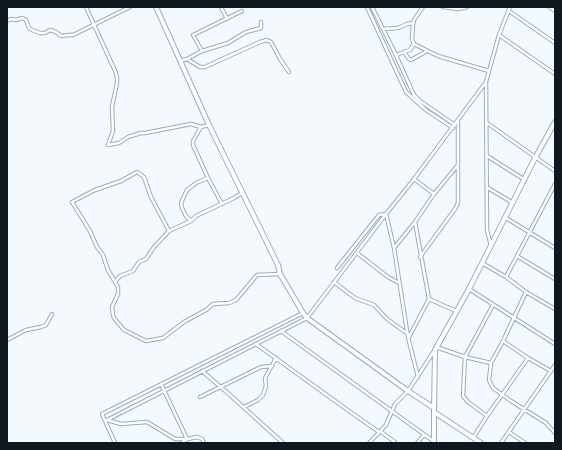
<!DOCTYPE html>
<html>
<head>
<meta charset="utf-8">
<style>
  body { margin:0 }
  #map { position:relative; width:562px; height:450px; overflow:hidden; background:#f4f9fe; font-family:"Alegreya Sans",sans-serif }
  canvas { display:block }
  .frame { position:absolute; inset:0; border:8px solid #0f171f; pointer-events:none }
</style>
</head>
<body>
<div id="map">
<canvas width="562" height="450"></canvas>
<div class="frame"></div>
</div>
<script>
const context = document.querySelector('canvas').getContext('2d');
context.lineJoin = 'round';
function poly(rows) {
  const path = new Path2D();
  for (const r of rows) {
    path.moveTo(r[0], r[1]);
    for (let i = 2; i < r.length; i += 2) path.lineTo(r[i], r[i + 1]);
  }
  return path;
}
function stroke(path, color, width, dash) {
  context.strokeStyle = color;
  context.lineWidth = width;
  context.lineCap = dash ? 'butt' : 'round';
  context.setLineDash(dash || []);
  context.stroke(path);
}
const street = poly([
  [86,7,116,73,117,78,117,83,112,107,113,131,108,145,119,143,128,137,141,133,145,133,191,124,201,127,209,125],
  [221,7,227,19],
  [367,7,406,92,426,110,453,128],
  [372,7,394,51,414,95,420,101,455,125],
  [423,7,414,20,413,25,412,39,414,44,438,56,489,71],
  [443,7,458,9,467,7],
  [549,7,555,11],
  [509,11,555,43],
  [7,21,11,19,16,20,22,18,26,20,29,28,32,30,40,33,45,33,50,30,56,32,61,36,69,35,73,35,130,7],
  [383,29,398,28,407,24,413,23],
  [499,35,555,74],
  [202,51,193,35,242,11],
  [404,52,409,59,411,60,427,51],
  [396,55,410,50,414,44],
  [187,59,202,51,228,43,246,32,261,28,261,22],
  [180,61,187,59,200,67,205,67,260,42,267,40,271,42,280,59,289,72],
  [487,123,555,171],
  [201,127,193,141,193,145,208,178],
  [487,156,525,180],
  [414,179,434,194],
  [488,188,513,203],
  [242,193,234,198,196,216,191,221,169,231,151,197,144,177,137,172,121,181,95,190,72,202,90,231,97,247,103,255,108,270,118,287,118,294,112,307,113,315,114,318,124,330,146,341,163,338,184,322,206,310,213,304,229,303,236,300,257,275,280,274],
  [506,218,555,248],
  [191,221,186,216,182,208,181,203,187,190,196,183,208,178,222,204],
  [415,222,434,194,458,165],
  [491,246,487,230,486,82,499,35,510,7],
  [394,248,415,222,429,299],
  [357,253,388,277,399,283],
  [517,256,555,279],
  [420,257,455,209,458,203,458,121],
  [482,263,506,277,526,292,555,309],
  [337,268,379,215,386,214],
  [506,277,555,184],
  [115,282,120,276,133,271,139,262,146,259,154,247,169,231],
  [334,282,355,298,374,305,387,319,408,334],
  [469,289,555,344],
  [493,305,465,357,491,363,489,380,493,388,511,401,546,423,555,433],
  [281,331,436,443],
  [409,337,429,299,456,311],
  [7,340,26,330,41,327,46,325,52,314],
  [503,341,528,358],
  [256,344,349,411,379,432],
  [436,347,465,357,463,396,468,402,487,416],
  [491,363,503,341,526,292],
  [202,371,230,395,283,443],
  [418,377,408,337,394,248,386,214,414,179,486,82],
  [161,384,187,439],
  [200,397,261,367,272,366],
  [244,407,258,400,263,395,266,386,265,378,276,358],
  [107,420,121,424,147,422,175,439,188,439],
  [105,421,307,318,386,214],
  [380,431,396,443],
  [509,432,525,443],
  [473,438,487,416,528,358,551,371],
  [115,443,102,414,303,313],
  [181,443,188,439,197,437,202,439,204,443],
  [369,443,386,425,395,404,408,391,434,351],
  [417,443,424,435],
  [501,443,555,365]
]);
const secondary = poly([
  [156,7,209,125,278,265,280,274,303,313,307,318,408,391,434,408],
  [434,412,434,443],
  [481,443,434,412,435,350,469,289,535,158,555,122]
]);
stroke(street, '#97acc4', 4.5);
stroke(secondary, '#97acc4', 6);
stroke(street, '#fff', 2.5);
stroke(secondary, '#fff', 4);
</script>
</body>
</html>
